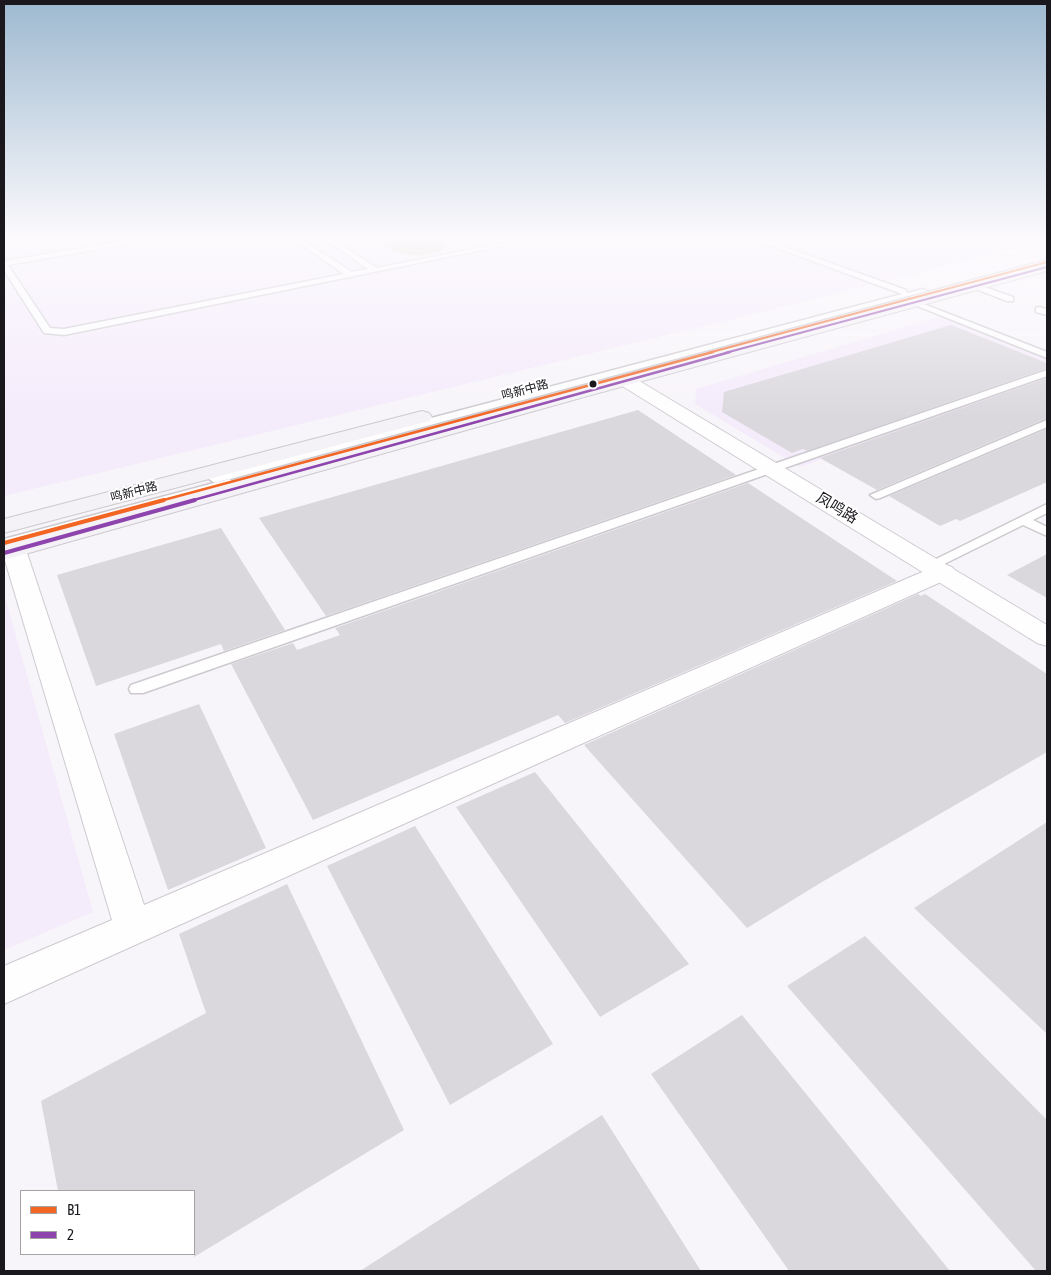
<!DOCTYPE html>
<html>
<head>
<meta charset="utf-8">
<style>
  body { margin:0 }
  #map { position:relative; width:1051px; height:1275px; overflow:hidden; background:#f8f5fa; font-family:"Asap Condensed",sans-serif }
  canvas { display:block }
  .frame { position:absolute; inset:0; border:5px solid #1a171d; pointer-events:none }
  .legend { position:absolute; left:20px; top:1190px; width:175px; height:65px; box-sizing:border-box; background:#fff; border:1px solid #a3a2a5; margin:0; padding:6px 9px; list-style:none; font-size:15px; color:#1a171d }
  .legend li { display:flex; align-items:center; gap:10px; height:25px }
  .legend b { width:25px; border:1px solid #a3a2a5 }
</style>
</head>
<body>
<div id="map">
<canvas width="1051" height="1275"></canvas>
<div class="frame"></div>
<ul class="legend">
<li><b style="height:6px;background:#f26522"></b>B1</li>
<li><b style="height:6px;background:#8e44ad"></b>2</li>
</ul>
</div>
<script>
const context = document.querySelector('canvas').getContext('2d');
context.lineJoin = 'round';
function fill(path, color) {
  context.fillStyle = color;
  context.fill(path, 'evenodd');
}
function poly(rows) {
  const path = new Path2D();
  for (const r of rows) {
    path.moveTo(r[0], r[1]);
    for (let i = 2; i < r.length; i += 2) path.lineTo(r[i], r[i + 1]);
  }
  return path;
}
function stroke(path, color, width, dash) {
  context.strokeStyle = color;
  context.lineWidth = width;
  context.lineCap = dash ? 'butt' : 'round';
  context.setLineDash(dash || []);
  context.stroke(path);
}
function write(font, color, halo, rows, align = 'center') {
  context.font = font + ' "Asap Condensed","Noto Sans SC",sans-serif';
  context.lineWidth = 4;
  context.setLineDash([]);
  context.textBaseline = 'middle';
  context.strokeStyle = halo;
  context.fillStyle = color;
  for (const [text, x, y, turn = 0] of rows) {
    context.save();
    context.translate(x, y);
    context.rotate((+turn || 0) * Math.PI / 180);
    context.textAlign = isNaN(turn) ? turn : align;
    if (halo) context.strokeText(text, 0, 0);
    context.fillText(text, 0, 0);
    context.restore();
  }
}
fill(poly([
  [4,240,1046,240,750,315,4,496],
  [951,313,1047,351,1047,379,800,467,695,404,696,389],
  [4,593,93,912,4,950]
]), '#f4ebfb');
fill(poly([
  [370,240,444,240,444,244,442,251,417,256,394,252,382,243]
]), '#d0c1ac');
fill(poly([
  [951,325,1047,363,1047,368,807,451,803,449,792,453,722,412,724,392],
  [1047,378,1047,418,877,490,820,458],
  [638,410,736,475,326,616,259,518],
  [1047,429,1047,482,960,521,956,519,940,526,889,496],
  [748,483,897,581,565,723,558,715,313,820,231,664,293,643,297,650,340,635,335,628],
  [221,528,285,630,224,651,221,644,96,686,57,575],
  [1047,554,1047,598,1007,575],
  [918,594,921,596,925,594,1047,674,1047,752,822,882,747,928,584,745],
  [199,704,266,848,168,890,114,734],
  [535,772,689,964,600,1017,456,807],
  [1047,822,1047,1034,914,908],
  [415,826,553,1044,450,1105,327,866],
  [287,884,404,1130,194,1257,194,1191,58,1191,41,1101,206,1013,179,934],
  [865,936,1047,1120,1047,1271,1036,1271,787,986],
  [742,1015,950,1271,789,1271,651,1074],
  [602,1115,701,1271,360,1271]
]), '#dad7dd');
const service = poly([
  [133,240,149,240,8,265,50,328,64,329,344,274,295,240,302,240,352,272,368,269,326,240,333,240,377,268,518,240,531,240,64,335,44,333,4,270,4,261,133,240],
  [756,240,765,240,906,290,907,293,923,289,927,291,219,482,215,483,209,479,211,476,902,294,756,240],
  [1047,260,1047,264,976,284,1013,297,1013,301,1007,301,968,286,916,301,1047,352,1047,358,910,303,910,297,1047,260],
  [1039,307,1047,309,1047,315,1036,312,1036,308,1039,307],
  [1047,370,1047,376,143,693,131,693,129,689,131,685,1047,370],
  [1047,420,1047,427,880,498,876,499,870,495,1047,420],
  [229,479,235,483,233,486,4,547,4,539,229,479],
  [1047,504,1047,513,1033,520,1047,527,1047,536,1023,525,936,568,926,568,924,565,1047,504]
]);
const minor = poly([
  [14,543,23,545,26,550,144,905,934,567,943,564,952,567,956,572,952,577,4,1004,4,966,112,920,4,557,5,545,14,543]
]);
const tertiary = poly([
  [625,375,631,376,1047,625,1047,646,1037,643,619,384,616,380,619,376,625,375]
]);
const secondary = poly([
  [1047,263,1047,271,584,397,4,560,4,545,570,389,1047,263],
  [422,411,429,413,432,417,429,421,4,533,4,519,422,411]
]);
stroke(service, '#cdcacf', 3);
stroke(minor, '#cdcacf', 2);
stroke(tertiary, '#cdcacf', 2);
stroke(secondary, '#cdcacf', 2);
fill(service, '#fefefe');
fill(minor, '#fefefe');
fill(tertiary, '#fefefe');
fill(secondary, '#f4f2f6');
stroke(poly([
  [708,353,1047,262]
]), '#f26522', 2);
stroke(poly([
  [160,501,713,352]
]), '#f26522', 2.5);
stroke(poly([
  [4,543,164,500]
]), '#f26522', 4);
stroke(poly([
  [725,353,1047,267]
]), '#8e44ad', 2);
stroke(poly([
  [190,501,730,352]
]), '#8e44ad', 2.5);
stroke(poly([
  [4,553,195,500]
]), '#8e44ad', 4);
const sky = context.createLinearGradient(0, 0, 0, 418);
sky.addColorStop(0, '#9eb9d0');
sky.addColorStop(0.57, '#fcfafd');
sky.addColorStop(1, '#fcfafd00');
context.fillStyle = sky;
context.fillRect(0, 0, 1051, 418);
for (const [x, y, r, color] of [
  [593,384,4.5,"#1a171d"]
]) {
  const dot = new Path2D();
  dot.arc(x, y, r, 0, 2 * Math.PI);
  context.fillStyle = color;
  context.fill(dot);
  stroke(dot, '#fff', 2);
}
write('12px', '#1a171d', '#fff', [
  ["鸣新中路",525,390,-15],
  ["鸣新中路",134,492,-15]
]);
write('15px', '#1a171d', '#fff', [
  ["凤鸣路",837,508,31]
]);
</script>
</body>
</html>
